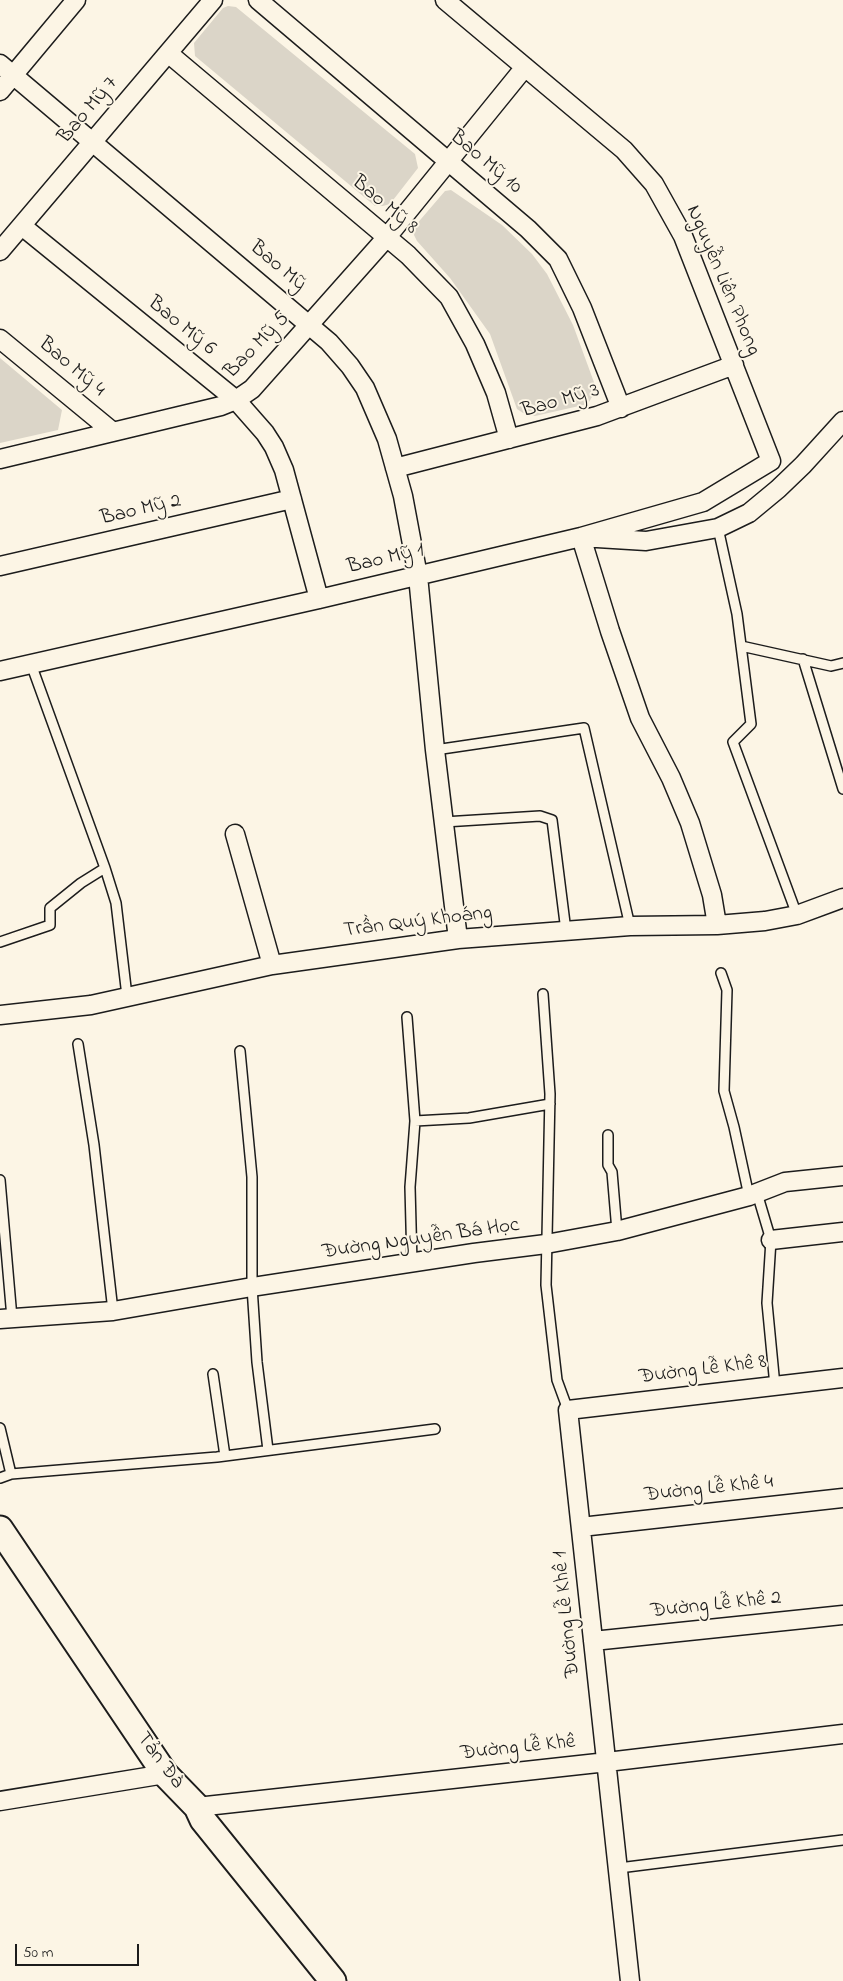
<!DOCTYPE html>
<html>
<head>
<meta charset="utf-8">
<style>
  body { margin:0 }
  #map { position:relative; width:843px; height:1981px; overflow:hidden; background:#fcf5e5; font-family:"Indie Flower",sans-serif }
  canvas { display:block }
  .scale { position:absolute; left:15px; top:1944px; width:124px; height:22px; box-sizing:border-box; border:2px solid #1c1c1c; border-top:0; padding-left:6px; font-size:15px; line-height:18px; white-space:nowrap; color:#1c1c1c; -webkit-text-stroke:4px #fcf5e5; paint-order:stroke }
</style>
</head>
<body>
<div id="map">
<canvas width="843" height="1981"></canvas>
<div class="scale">50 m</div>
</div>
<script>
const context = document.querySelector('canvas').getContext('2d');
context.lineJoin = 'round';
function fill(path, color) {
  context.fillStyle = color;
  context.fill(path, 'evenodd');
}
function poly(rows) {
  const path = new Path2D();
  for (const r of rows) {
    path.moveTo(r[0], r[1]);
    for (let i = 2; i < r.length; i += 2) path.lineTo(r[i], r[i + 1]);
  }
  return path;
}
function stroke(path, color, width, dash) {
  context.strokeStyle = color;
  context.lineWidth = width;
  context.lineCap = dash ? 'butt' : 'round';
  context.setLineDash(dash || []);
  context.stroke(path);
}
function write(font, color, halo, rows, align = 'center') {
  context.font = font + ' "Indie Flower",sans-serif';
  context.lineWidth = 4;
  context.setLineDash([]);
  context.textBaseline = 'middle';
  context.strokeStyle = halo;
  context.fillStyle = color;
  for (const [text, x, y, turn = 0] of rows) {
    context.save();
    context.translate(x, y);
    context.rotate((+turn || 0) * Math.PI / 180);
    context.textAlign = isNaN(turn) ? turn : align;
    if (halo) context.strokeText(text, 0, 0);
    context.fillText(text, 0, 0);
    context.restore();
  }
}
fill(poly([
  [228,6,236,7,415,154,418,168,390,204,383,206,375,206,195,56,194,43,223,8],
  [451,190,502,225,532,254,547,274,573,325,595,385,593,395,588,404,535,416,523,413,517,409,490,334,450,278,417,241,414,235,415,226,445,191],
  [0,358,62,410,58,430,0,443]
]), '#dbd5c8');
const service = poly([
  [718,528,737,614,751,724,733,742,797,915],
  [741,646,831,666,843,663],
  [803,659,843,789],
  [31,664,105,868,116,903,127,996],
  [435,750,584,728,630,926],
  [444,822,540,816,552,820,566,931],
  [0,942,50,925,50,908,81,883,105,868],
  [721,973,727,990,724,1091,734,1127,749,1196],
  [543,994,550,1094,546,1285,557,1380,568,1410],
  [407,1017,415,1121,410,1187,412,1263],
  [78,1044,94,1145,113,1311],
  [240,1051,252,1177,252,1287,257,1362,268,1450],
  [415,1121,469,1118,550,1104],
  [608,1135,608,1165,612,1172,617,1231],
  [0,1180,12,1318],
  [757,1193,771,1240,767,1303,775,1386],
  [213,1374,225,1456],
  [0,1428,11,1474],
  [0,1478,11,1474,217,1457,435,1429],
  [619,1868,843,1840]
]);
const minor = poly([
  [258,0,528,229,558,259,582,308,621,408],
  [168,53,408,255,449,297,475,344,496,393,509,439],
  [0,64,329,342,350,366,365,388,387,439,403,496,418,576,435,750,458,939],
  [0,91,76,0],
  [22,226,236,400,265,433,274,447,284,470,319,599],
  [0,251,213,0],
  [0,339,113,432],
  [0,459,221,406,236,400,252,389,387,237,525,67],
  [395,468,597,416,734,365],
  [0,566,292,499],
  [0,671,319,599,581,537,703,502,771,461,683,236,654,184,624,150,445,0],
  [235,834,272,965],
  [717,925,712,895,690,823,671,778,640,718,610,631,581,537,646,541,718,528,749,513,778,489,803,465,843,421],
  [0,1015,91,1005,272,965,458,939,630,926,717,925,765,921,797,915,843,898],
  [771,1240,843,1232],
  [0,1319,113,1311,252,1287,474,1253,546,1244,617,1231,749,1196,785,1182,843,1176],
  [581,1527,843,1498],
  [593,1641,843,1615],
  [0,1801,165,1774],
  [197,1807,607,1762,843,1734],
  [630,1981,568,1410,843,1378]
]);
const secondary = poly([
  [0,1529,165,1774,197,1807,203,1820,333,1981]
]);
stroke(service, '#1c1c1c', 12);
stroke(minor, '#1c1c1c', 21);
stroke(secondary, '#1c1c1c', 29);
stroke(service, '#fcf5e5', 9);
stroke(minor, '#fcf5e5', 18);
stroke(secondary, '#fcf5e5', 25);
write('21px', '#1c1c1c', '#fcf5e5', [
  ["Bao Mỹ 7",89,111,-50],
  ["Bao Mỹ 10",485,163,40],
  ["Bao Mỹ 8",384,206,40],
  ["Bao Mỹ",277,267,40],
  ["Nguyễn Liên Phong",722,281,67],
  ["Bao Mỹ 6",181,327,39],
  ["Bao Mỹ 5",258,346,-46],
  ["Bao Mỹ 4",71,368,40],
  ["Bao Mỹ 3",561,402,-16],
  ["Bao Mỹ 2",141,511,-13],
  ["Bao Mỹ 1",386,560,-13],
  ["Trần Quý Khoáng",418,923,-7],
  ["Đường Nguyễn Bá Học",421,1240,-8],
  ["Đường Lễ Khê 8",703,1371,-7],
  ["Đường Lễ Khê 4",709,1490,-6],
  ["Đường Lễ Khê 2",716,1606,-6],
  ["Đường Lễ Khê 1",568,1614,-96],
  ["Đường Lễ Khê",518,1749,-6],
  ["Tản Đà",159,1761,53]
]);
</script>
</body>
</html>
